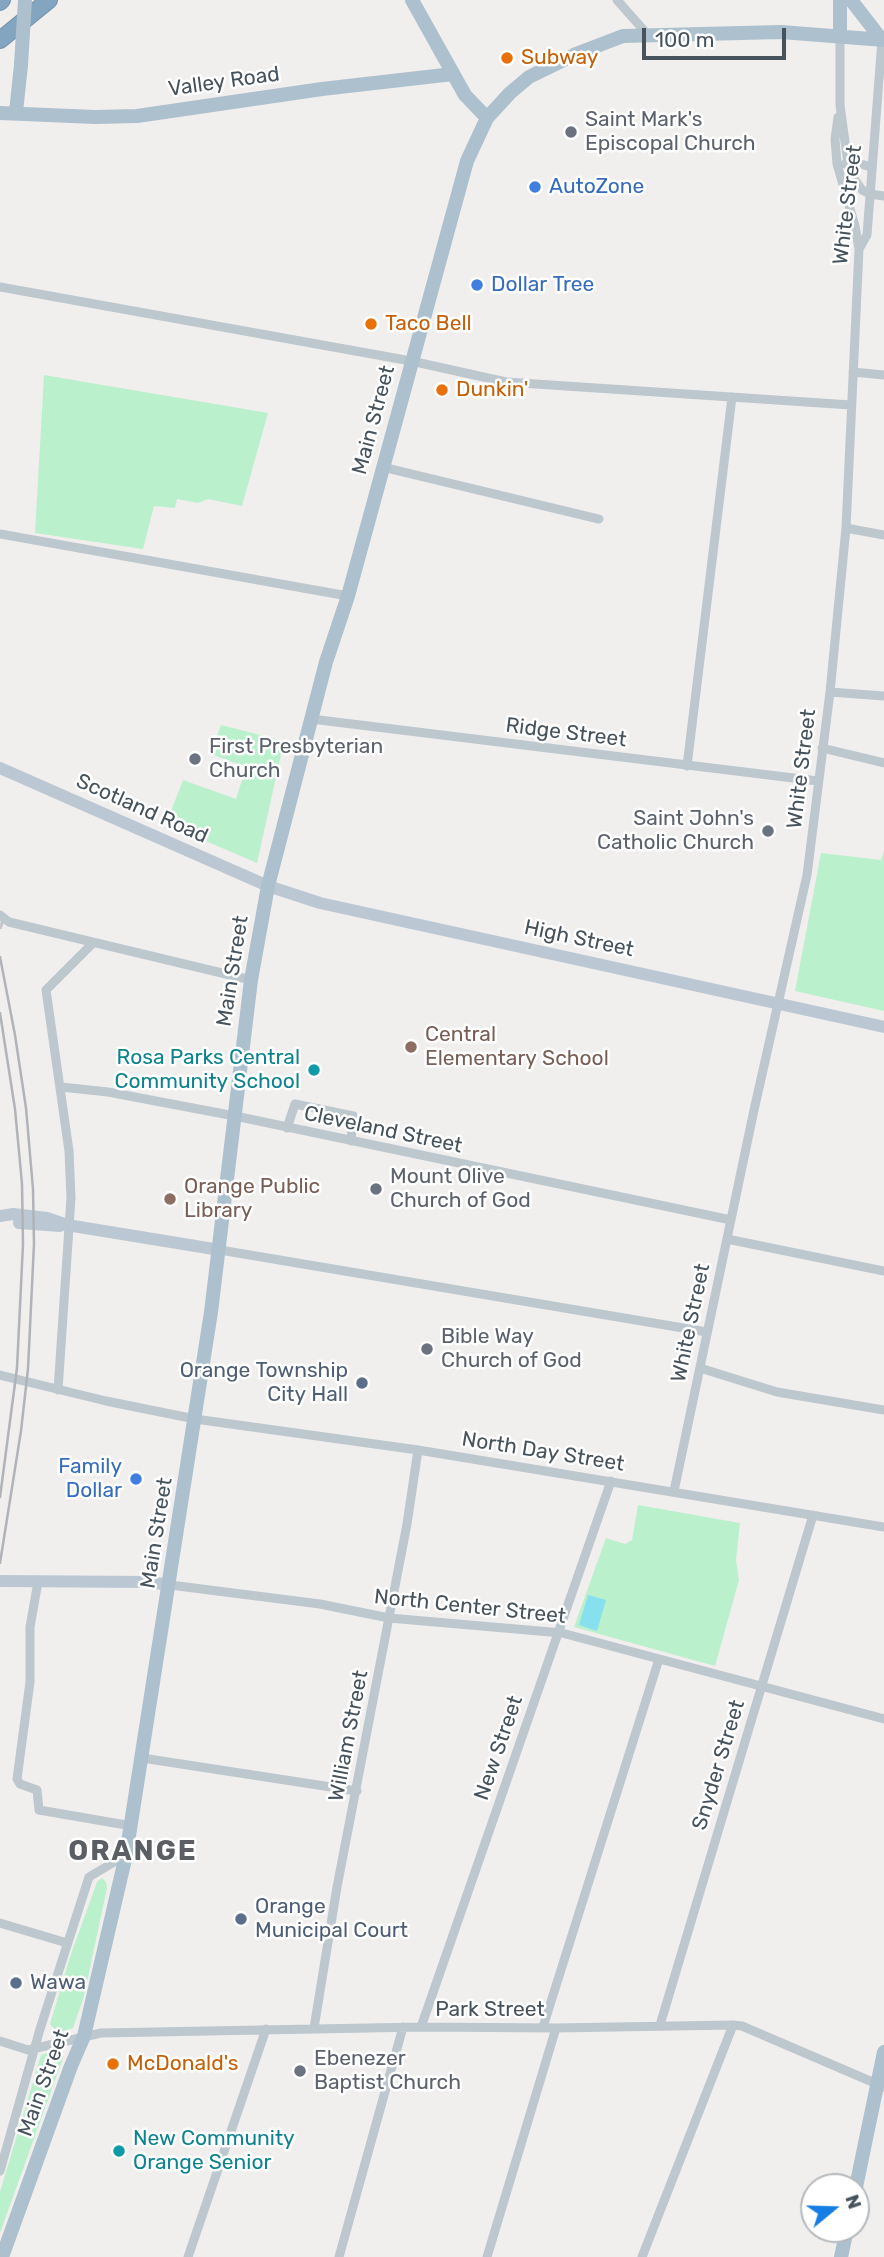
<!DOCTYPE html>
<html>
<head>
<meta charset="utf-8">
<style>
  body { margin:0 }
  #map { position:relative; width:884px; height:2257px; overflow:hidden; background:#f1eeee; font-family:Rubik,sans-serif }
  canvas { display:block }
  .north { position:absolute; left:800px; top:2173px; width:70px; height:70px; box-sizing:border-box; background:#fff; border:2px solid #b5babe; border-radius:50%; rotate:71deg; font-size:19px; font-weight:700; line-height:28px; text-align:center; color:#46535c }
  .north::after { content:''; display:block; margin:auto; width:24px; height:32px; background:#147ee5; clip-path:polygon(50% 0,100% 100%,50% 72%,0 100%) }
  .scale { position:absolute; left:642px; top:28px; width:144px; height:32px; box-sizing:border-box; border:4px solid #46535c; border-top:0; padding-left:9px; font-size:21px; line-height:24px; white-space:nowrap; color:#46535c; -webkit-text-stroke:5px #fff; paint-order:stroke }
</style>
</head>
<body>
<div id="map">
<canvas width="884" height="2257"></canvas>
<div class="north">N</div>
<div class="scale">100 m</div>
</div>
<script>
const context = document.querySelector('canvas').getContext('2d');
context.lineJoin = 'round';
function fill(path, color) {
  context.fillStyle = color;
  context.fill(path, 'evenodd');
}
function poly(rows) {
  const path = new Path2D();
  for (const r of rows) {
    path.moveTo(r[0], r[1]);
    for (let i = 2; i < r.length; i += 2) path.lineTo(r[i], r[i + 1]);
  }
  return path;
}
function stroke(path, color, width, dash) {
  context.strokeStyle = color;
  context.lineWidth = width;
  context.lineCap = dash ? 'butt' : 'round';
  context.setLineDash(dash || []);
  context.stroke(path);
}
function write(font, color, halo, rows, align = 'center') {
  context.font = font + ' Rubik,sans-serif';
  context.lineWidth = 5;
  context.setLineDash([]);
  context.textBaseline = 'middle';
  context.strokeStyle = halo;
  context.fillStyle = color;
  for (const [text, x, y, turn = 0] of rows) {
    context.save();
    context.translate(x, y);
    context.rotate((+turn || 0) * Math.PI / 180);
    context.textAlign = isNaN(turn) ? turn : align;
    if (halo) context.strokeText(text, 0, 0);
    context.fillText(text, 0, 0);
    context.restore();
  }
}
fill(poly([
  [44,375,268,413,242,506,208,499,198,503,177,499,175,508,154,506,143,549,35,533],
  [221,725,284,741,257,863,166,824,183,780,236,799,246,767,211,754],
  [884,851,884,1011,795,991,821,853,881,860],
  [638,1505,740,1523,736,1560,739,1580,715,1666,574,1627,606,1538,625,1544,632,1540],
  [102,1878,106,1882,107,1888,84,1996,73,2028,58,2033,50,2024,70,1957,97,1882],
  [58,2049,63,2058,0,2233,0,2192,41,2055]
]), '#bbf0cc');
fill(poly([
  [588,1595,606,1600,597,1631,579,1625]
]), '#87e0ee');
stroke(poly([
  [0,924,3,925]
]), '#c6c7ca', 9, [9, 4.5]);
const highway = poly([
  [0,2,2,0],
  [0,40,49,0]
]);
stroke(highway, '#7090aa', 18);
stroke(poly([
  [617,0,648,35],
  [840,36,840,105,848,164,853,177,862,190,870,194,884,196],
  [838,117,835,139,837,164,855,226,859,249],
  [845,164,861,164,871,167],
  [0,287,411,361,506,382,851,405],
  [853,372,884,375],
  [383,467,599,519],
  [846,528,884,535],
  [0,534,348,596],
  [830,692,884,696],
  [311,719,818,781],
  [822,748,884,763],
  [687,766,732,397],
  [0,915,9,922,251,980],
  [61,1087,108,1092,235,1116,731,1220],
  [287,1128,295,1104,353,1116,351,1141],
  [727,1239,884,1271],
  [220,1250,707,1332],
  [700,1368,777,1392,884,1410],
  [0,1375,106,1401,195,1419,418,1450,884,1527],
  [58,1390,71,1198,69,1151,46,990,93,943],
  [674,1491,754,1110,807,875,830,692,846,528,859,249,867,235,882,40],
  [38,1582,30,1627,30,1682,17,1779,20,1784,37,1790,39,1810,132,1826],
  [170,1585,320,1604,389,1618,562,1633,884,1719],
  [142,1758,357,1791],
  [0,1923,67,1943],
  [660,2025,813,1515],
  [421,2027,611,1481],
  [543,2027,659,1659],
  [314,2028,337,1887,407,1524,418,1450],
  [0,2041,28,2050,101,2033,421,2027,556,2028,733,2025,742,2026,884,2087],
  [0,2171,40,2029,89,1877,126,1855],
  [188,2257,266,2029],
  [339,2257,403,2027],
  [487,2257,556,2028],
  [642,2257,733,2025]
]), '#bcc7ce', 9);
stroke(poly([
  [0,768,268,886,320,903,884,1027],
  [0,1216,13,1214,47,1218,67,1225,220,1250],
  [19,1223,60,1226],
  [0,1581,149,1582,170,1585]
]), '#bbc8d3', 12);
stroke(poly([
  [412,0,465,95,487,118],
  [840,0,840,36],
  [851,0,882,40],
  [16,112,21,65],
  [0,113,95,117,137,116,322,89,453,74],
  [856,2187,884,2052],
  [2,2257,71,2066,84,2036,126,1855,211,1312,251,980,268,886,326,662,348,596,467,161,487,118,510,93,529,77,576,54,623,36,781,32,884,40],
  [841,2257,847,2229]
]), '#adc0ce', 14);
stroke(highway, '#84a5bf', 16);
stroke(poly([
  [0,957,15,1035,26,1108,33,1189,34,1244,28,1369,21,1431,0,1563],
  [0,1013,15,1109,22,1184,23,1244,17,1368,0,1497]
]), '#b0b4b9', 2.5);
stroke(poly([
  [21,65,25,0]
]), '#adc0ce', 14);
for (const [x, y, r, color] of [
  [507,58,7,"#e8710a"],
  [571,132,7,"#6b7280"],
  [535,187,7,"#3f7fe0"],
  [477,285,7,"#3f7fe0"],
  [371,324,7,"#e8710a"],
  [442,390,7,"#e8710a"],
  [195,759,7,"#6b7280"],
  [768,831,7,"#6b7280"],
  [411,1047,7,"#8d6e63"],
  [314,1070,7,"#0f9aa8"],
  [376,1189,7,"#6b7280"],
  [170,1199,7,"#8d6e63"],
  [427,1349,7,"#6b7280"],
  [362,1383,7,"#5c6f8a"],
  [136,1479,7,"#3f7fe0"],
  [241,1919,7,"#5c6f8a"],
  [16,1983,7,"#5c6f8a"],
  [113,2064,7,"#e8710a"],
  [300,2071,7,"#6b7280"],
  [119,2151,7,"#0f9aa8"]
]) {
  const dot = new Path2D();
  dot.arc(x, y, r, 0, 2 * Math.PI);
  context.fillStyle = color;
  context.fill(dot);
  stroke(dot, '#fff', 2.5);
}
write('21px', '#c56008', '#fff', [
  ["Subway",521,58],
  ["Taco Bell",385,324],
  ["Dunkin'",456,390],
  ["McDonald's",127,2064]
], 'left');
write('21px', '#46535c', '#fff', [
  ["Valley Road",224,82,-8],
  ["White Street",848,205,-83],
  ["Main Street",374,420,-75],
  ["Ridge Street",566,733,7],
  ["White Street",802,769,-83],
  ["Scotland Road",142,809,24],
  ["High Street",579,939,12],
  ["Main Street",233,971,-81],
  ["Cleveland Street",383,1130,12],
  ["White Street",691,1323,-78],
  ["North Day Street",543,1452,9],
  ["Main Street",157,1533,-81],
  ["North Center Street",470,1607,6],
  ["William Street",349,1736,-79],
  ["New Street",499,1748,-71],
  ["Snyder Street",719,1765,-73],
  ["Park Street",490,2010],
  ["Main Street",44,2083,-70]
]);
write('21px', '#5b616d', '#fff', [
  ["Saint Mark's",585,120],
  ["Episcopal Church",585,144],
  ["First Presbyterian",209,747],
  ["Church",209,771],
  ["Saint John's",754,819,"right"],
  ["Catholic Church",754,843,"right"],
  ["Mount Olive",390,1177],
  ["Church of God",390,1201],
  ["Bible Way",441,1337],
  ["Church of God",441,1361],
  ["Ebenezer",314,2059],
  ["Baptist Church",314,2083]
], 'left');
write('21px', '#366cbe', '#fff', [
  ["AutoZone",549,187],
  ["Dollar Tree",491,285],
  ["Family",122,1467,"right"],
  ["Dollar",122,1491,"right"]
], 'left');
write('21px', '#785e54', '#fff', [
  ["Central",425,1035],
  ["Elementary School",425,1059],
  ["Orange Public",184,1187],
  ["Library",184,1211]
], 'left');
write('21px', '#0d838f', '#fff', [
  ["Rosa Parks Central",300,1058],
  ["Community School",300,1082],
  ["New Community",133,2139,"left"],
  ["Orange Senior",133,2163,"left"]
], 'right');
write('21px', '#4e5e75', '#fff', [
  ["Orange Township",348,1371,"right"],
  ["City Hall",348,1395,"right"],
  ["Orange",255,1907],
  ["Municipal Court",255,1931],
  ["Wawa",30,1983]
], 'left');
context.letterSpacing = '2px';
write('bold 28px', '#5b5f63', '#fff', [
  ["ORANGE",133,1852]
]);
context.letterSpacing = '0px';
</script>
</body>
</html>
